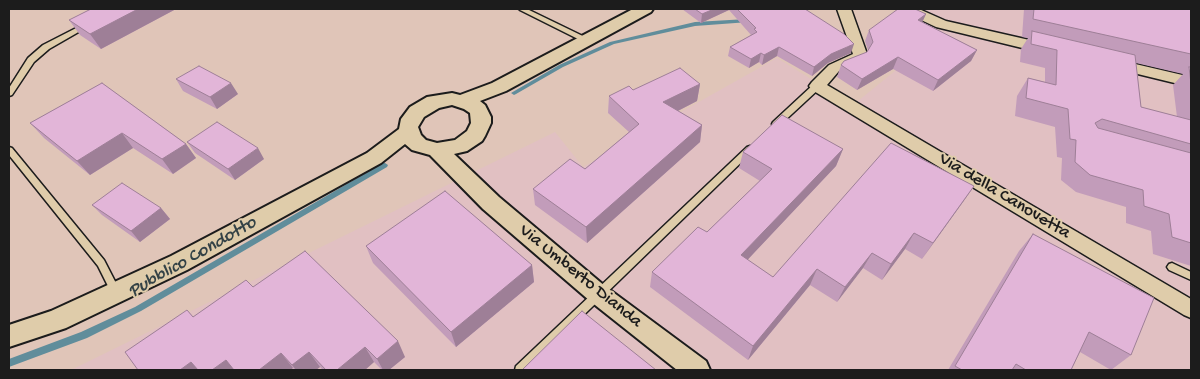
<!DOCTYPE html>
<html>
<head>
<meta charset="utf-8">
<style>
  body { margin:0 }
  #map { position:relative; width:1200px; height:379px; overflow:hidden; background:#e0c5b8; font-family:"Gochi Hand",sans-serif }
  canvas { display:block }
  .frame { position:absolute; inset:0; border:10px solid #1c1c1c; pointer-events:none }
</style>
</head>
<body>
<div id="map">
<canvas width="1200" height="379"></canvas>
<div class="frame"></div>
</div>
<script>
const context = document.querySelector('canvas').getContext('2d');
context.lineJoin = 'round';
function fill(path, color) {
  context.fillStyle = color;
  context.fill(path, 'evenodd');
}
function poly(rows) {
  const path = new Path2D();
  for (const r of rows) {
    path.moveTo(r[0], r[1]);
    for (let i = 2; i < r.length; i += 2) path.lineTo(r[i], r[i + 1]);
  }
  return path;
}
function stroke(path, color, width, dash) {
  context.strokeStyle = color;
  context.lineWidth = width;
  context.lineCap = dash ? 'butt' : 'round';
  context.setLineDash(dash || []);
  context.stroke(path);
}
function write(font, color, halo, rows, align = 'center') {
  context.font = font + ' "Gochi Hand",sans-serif';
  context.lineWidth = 4;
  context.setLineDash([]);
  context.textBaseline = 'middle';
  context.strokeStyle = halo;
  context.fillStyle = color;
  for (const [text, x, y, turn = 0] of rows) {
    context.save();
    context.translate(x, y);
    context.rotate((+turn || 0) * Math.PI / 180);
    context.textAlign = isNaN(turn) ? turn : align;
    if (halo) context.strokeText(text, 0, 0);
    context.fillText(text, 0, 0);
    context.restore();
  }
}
fill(poly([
  [896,9,1191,9,1191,370,71,370,555,132,583,167,777,58,853,105,942,33]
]), '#e1c0c2');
fill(poly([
  [747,19,749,20,749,22,695,26,614,44,563,67,516,94,514,95,511,93,559,65,610,42,695,22,747,19],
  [383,163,385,163,388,165,387,167,141,311,87,338,9,367,9,359,81,332,135,307,383,163]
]), '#608d9b');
const service = poly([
  [519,9,527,9,591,40,587,42,584,42,520,10,519,9],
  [84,24,88,24,89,26,49,49,34,62,12,95,9,96,9,88,28,58,43,45,84,24],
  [817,83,821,86,820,88,779,126,773,126,772,124,773,122,814,84,817,83],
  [750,146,753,147,754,149,753,151,527,370,515,370,516,366,747,147,750,146],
  [9,147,12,148,104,260,121,293,119,296,116,297,113,296,98,266,9,155,9,147],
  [1172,263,1191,272,1191,280,1169,270,1167,267,1169,264,1172,263]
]);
const minor = poly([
  [837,9,851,9,867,54,861,62,839,71,827,85,1191,299,1191,318,1184,315,812,90,809,86,812,82,829,65,853,54,837,9],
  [902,9,919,9,946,21,1047,44,1052,46,1054,49,1052,52,1047,54,936,27,904,12,902,9],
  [1114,59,1191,77,1191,87,1109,67,1107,64,1109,61,1114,59]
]);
const tertiary = poly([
  [633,9,653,9,651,12,506,91,480,101,485,105,491,117,491,123,485,136,482,141,467,151,454,154,499,197,606,287,706,361,710,370,677,370,590,301,483,209,430,155,412,150,405,144,381,163,187,270,66,328,9,347,9,325,51,311,171,256,367,153,399,129,401,119,410,107,427,97,452,93,460,95,492,83,633,9],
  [452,105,464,109,470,113,471,123,467,131,455,140,437,143,426,140,421,135,418,127,424,117,439,108,452,105]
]);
stroke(service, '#1c1c1c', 3);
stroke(minor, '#1c1c1c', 3);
stroke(tertiary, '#1c1c1c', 4);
fill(service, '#dfccaa');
fill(minor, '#dfccaa');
fill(tertiary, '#dfccaa');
fill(poly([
  [91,9,176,9,101,49,80,35,69,20],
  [682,9,805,9,851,53,828,63,812,76,777,56,762,65,759,62,749,68,728,56,730,47,751,35,729,10,701,23],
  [1024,9,1191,9,1191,266,1153,254,1151,231,1126,223,1126,207,1076,192,1061,180,1062,158,1057,157,1055,127,1015,116,1017,96,1028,78,1045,82,1045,68,1020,62,1021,49,1028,38,1022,37],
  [1136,63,1183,74,1173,85,1177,117,1141,107],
  [926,14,922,22,977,50,971,61,933,91,893,69,857,90,837,77,841,65,867,52,868,50,865,41,869,30],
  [176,79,238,94,217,109,183,91],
  [102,83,186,144,196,158,173,174,133,148,90,175,44,138,30,123],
  [700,84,697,101,678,111,702,125,700,142,587,243,535,205,533,189,585,169,629,132,608,113,609,96,633,90],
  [187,142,264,159,235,180,195,153],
  [843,149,836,166,747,260,773,277,974,186,922,259,905,249,882,280,863,268,837,302,810,285,748,360,650,287,652,272,707,232,760,181,739,168,743,152],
  [92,205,161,208,170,219,140,242,102,215],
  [1033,234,1131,355,1111,370,1080,352,1071,370,948,370,1019,251],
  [366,246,532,265,534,282,456,347,373,263],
  [253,287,405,357,389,370,382,370,374,362,365,370,323,370,320,367,316,370,295,370,293,368,138,370,187,310,193,317]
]), '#c29cba');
fill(poly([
  [138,9,176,9,101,49,90,34],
  [714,9,729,9,729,10,701,23,702,14],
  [926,14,921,25,918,20],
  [854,44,851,53,828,63,812,76,814,67,831,54],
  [779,47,777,56,762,65,764,55],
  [977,50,971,61,933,91,938,80],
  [761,53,759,62,749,68,751,59],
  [898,57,893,69,857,90,862,79],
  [231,83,238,94,217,109,210,97],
  [700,84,697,101,662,119,663,102],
  [702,125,700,142,587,243,586,227],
  [122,133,133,148,90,175,77,161],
  [186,144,196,158,173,174,162,159],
  [258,148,264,159,235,180,228,169],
  [843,149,836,166,737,271,741,255],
  [974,186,963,202,922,259,933,243],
  [161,208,170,219,140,242,131,231],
  [914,233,905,249,882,280,891,264],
  [872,253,863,268,837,302,845,287],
  [532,265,534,282,456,347,451,332],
  [817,269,810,285,748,360,753,346],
  [398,341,405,357,389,370,383,370,377,359],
  [365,347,374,362,365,370,337,370],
  [309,352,320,367,316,370,296,370,292,365],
  [281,353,293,368,291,370,259,370],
  [226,360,235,370,212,370],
  [191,362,200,370,180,370]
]), '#9e7f97');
const building = poly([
  [91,9,138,9,90,34,69,20,91,9],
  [695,9,714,9,702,14,695,9],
  [737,9,805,9,844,34,854,44,831,54,814,67,779,47,764,55,761,53,751,59,730,47,757,32,754,29,756,28,737,9],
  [898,9,915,9,926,14,918,20,977,50,938,80,898,57,862,79,841,65,844,61,867,52,873,42,869,30,898,9],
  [1034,9,1191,9,1191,54,1033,19,1034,9],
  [1032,31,1135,55,1141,107,1191,120,1191,144,1102,119,1095,123,1098,128,1191,153,1191,243,1172,237,1169,214,1144,206,1143,190,1090,175,1075,162,1076,140,1070,139,1068,109,1026,98,1028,78,1056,85,1057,50,1031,44,1032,31],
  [199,66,231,83,210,97,176,79,199,66],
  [1189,67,1191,67,1191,84,1189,67],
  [680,68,700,84,663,102,702,125,586,227,533,189,570,159,585,169,639,124,609,96,629,86,633,90,680,68],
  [102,83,186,144,162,159,122,133,77,161,30,123,102,83],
  [782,115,843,149,741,255,773,277,891,143,974,186,933,243,914,233,891,264,872,253,845,287,817,269,753,346,652,272,698,227,707,232,772,169,743,152,782,115],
  [217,122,258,148,228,169,187,142,217,122],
  [122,183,161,208,131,231,92,205,122,183],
  [445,191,532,265,451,332,366,246,445,191],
  [1033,234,1154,298,1131,355,1089,332,1071,370,1026,370,1016,364,1012,370,962,370,955,366,1033,234],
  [305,251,398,341,377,359,365,347,337,370,326,370,309,352,292,365,281,353,259,370,234,370,226,360,212,370,198,370,191,362,180,370,138,370,125,352,187,310,193,317,246,280,253,287,305,251],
  [582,311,656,370,522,370,582,311]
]);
fill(building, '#e2b5d8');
stroke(building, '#9e7f97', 1);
write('18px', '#1c1c1c', '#dfccaa', [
  ["Via della Canovetta",1004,197,31],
  ["Via Umberto Dianda",580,277,39]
]);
write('italic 19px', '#334246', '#dfccaa', [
  ["Pubblico Condotto",193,258,-30]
]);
</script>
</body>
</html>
